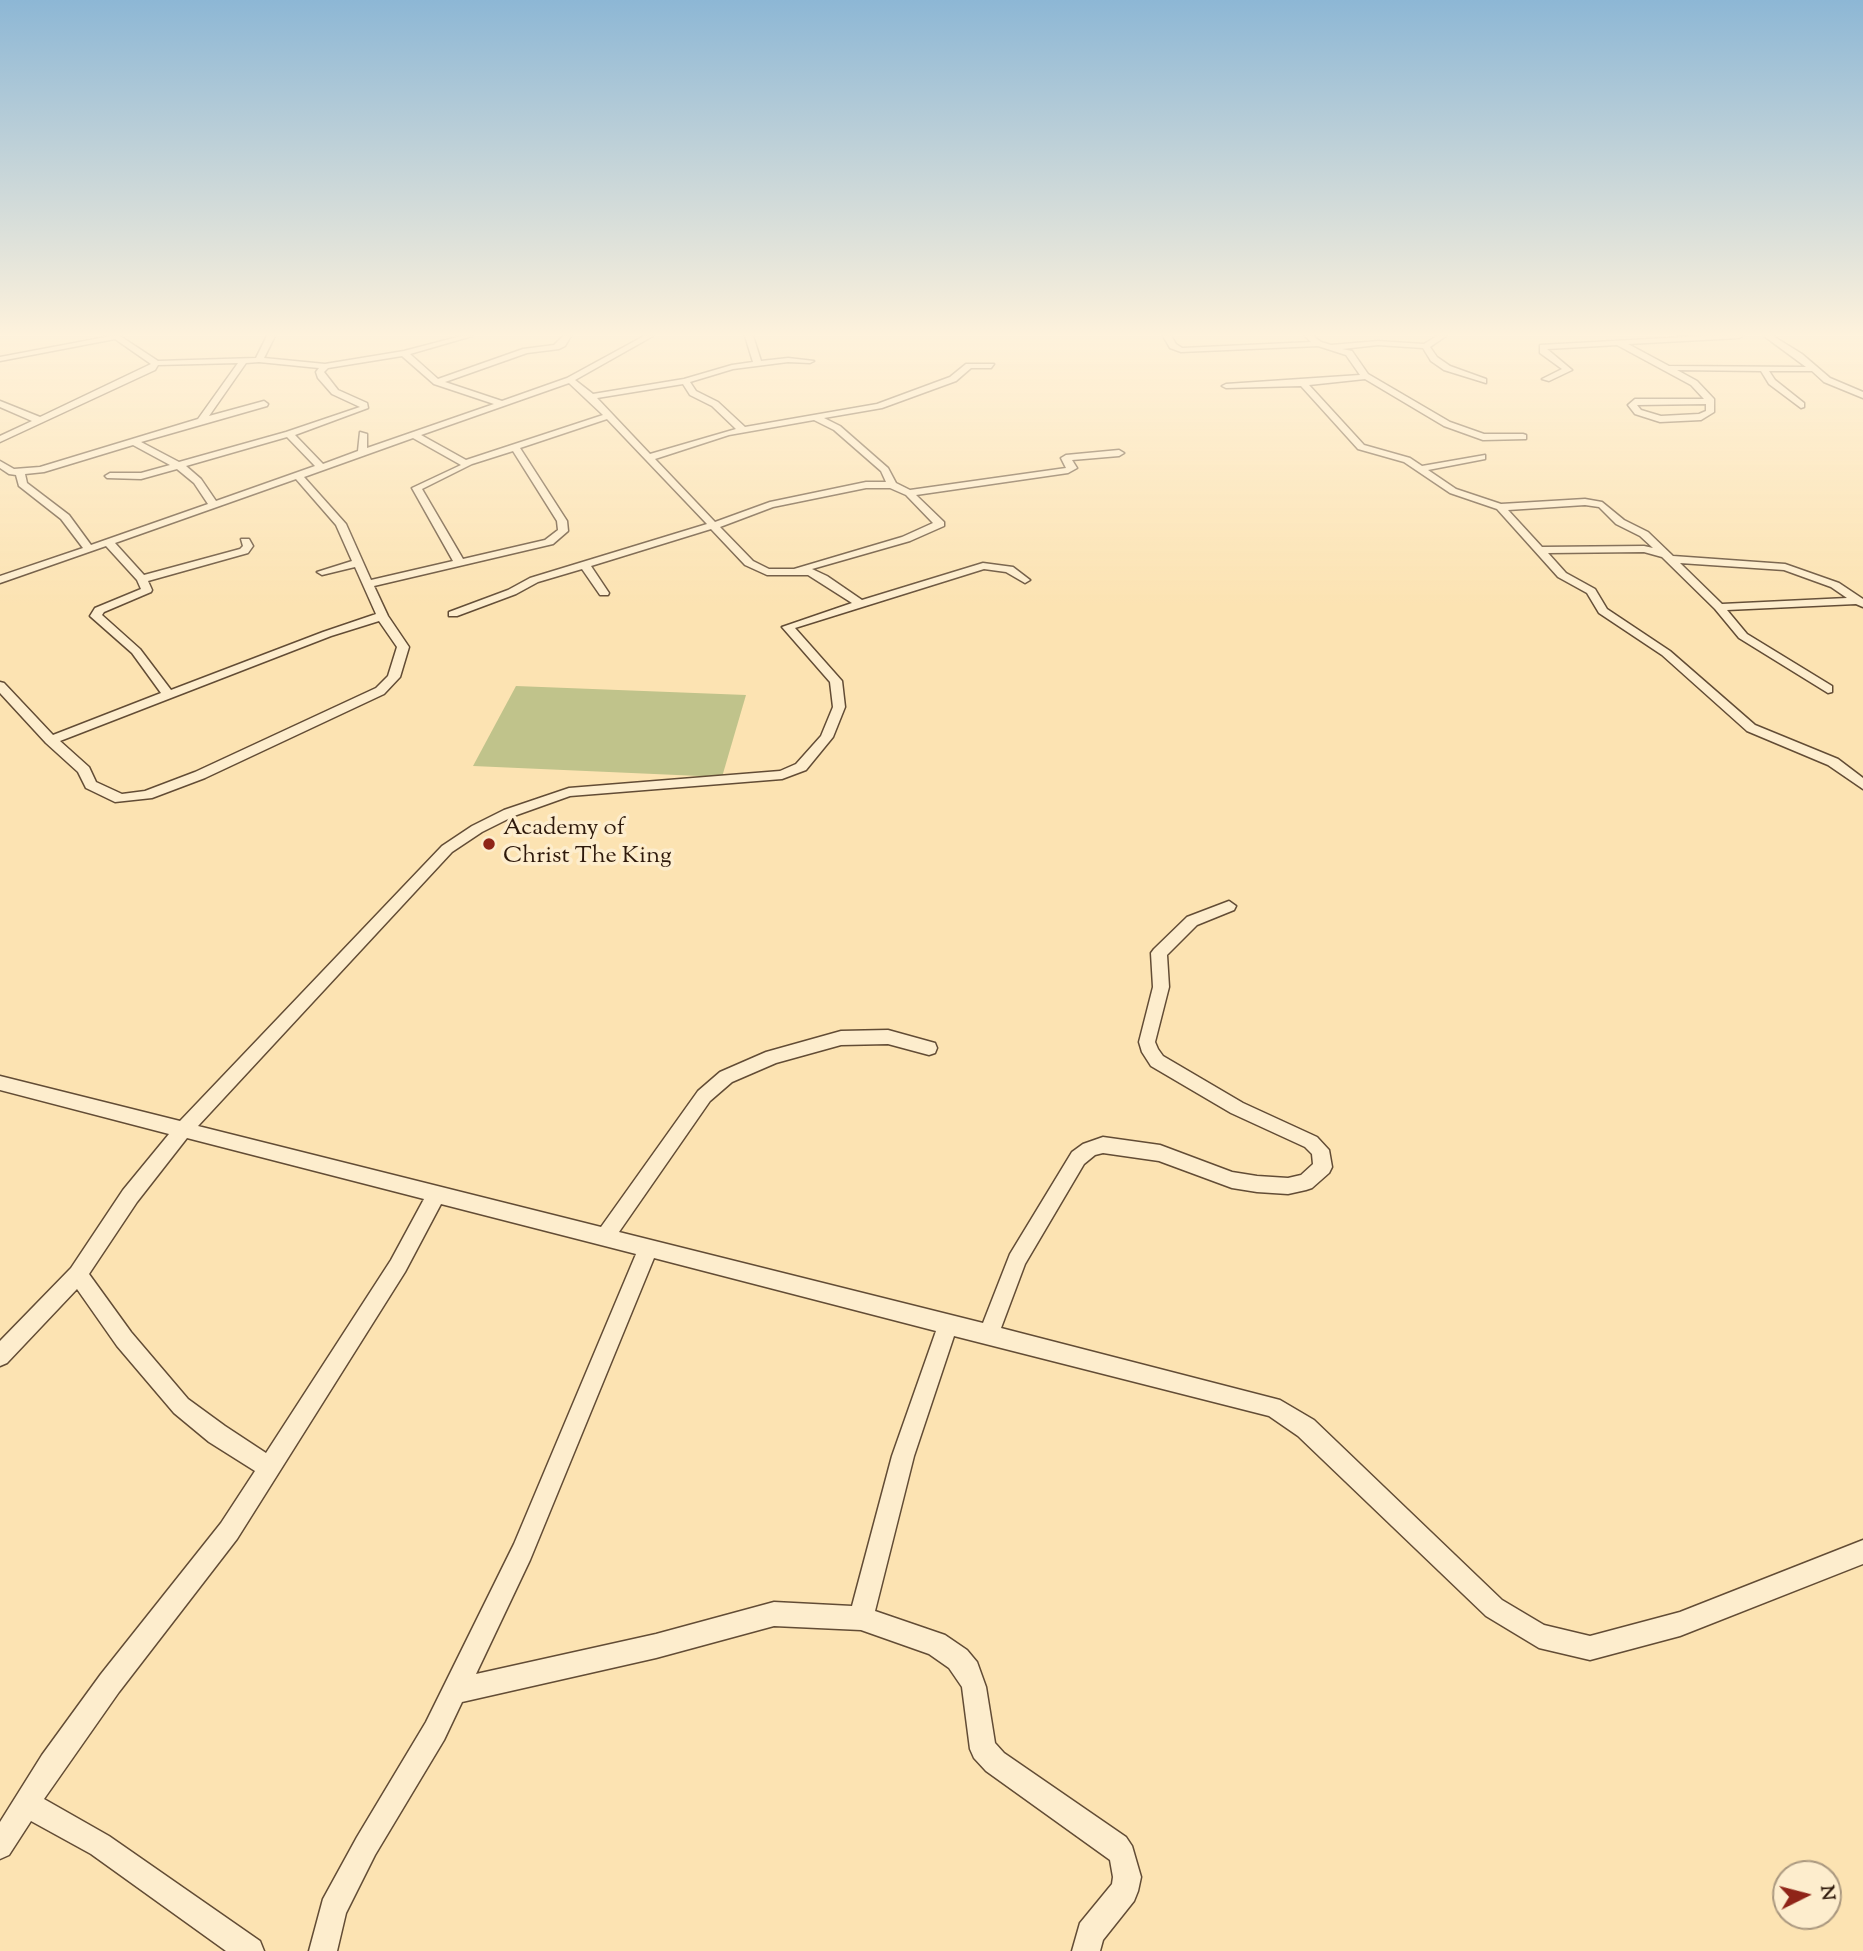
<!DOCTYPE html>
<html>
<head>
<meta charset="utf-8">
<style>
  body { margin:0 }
  #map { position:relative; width:1863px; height:1951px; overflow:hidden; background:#fce3b2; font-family:"Sorts Mill Goudy",serif }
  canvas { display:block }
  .north { position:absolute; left:1772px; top:1860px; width:70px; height:70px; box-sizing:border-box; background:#fdedcd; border:2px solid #aa987f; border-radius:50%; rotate:84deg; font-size:19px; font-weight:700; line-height:28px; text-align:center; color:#2e190b }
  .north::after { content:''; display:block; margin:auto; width:24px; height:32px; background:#8f2418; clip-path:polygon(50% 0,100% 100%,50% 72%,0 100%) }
</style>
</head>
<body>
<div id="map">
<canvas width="1863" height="1951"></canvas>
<div class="north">N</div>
</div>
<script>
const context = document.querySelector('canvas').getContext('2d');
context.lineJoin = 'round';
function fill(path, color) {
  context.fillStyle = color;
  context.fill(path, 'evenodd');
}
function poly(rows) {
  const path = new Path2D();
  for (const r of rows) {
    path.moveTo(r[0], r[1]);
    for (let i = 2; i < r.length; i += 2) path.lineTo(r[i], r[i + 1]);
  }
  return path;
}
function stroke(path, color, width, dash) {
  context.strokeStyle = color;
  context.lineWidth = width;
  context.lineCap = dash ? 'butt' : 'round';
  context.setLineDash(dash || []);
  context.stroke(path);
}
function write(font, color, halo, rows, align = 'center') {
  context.font = font + ' "Sorts Mill Goudy",serif';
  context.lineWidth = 7;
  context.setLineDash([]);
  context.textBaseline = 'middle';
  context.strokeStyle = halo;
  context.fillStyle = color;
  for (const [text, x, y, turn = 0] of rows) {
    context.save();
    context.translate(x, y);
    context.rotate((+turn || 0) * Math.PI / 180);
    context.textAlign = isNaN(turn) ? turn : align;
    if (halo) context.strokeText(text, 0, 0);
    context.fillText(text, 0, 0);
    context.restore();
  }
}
fill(poly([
  [516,686,746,695,722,777,473,766]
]), '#c0c38b');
const street = poly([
  [111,336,120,336,158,361,256,358,267,336,275,336,264,358,325,364,404,351,461,336,472,336,410,354,438,379,523,349,554,345,563,336,571,336,565,346,559,349,527,353,445,382,502,401,567,378,644,336,653,336,575,380,593,394,684,379,732,365,753,362,745,336,753,336,761,361,788,358,814,361,810,363,788,362,733,369,690,382,696,391,718,402,745,427,877,404,950,377,966,364,994,364,991,368,971,368,956,381,882,408,824,418,840,426,888,468,896,483,910,490,1066,468,1061,458,1066,455,1119,450,1124,453,1119,456,1072,460,1077,468,1068,473,916,495,944,522,944,526,910,541,812,569,827,576,862,600,983,563,1013,567,1030,580,1025,583,1006,572,984,569,795,628,842,681,845,707,833,737,806,770,782,779,570,796,514,816,482,832,452,852,198,1126,601,1227,698,1091,720,1072,766,1052,841,1031,888,1030,935,1043,937,1048,935,1053,929,1055,888,1044,841,1045,776,1063,732,1082,710,1101,619,1232,983,1323,1010,1254,1072,1152,1083,1144,1103,1137,1160,1145,1232,1172,1257,1176,1288,1178,1301,1175,1313,1164,1312,1154,1305,1147,1231,1113,1151,1066,1142,1052,1139,1042,1153,987,1151,953,1154,949,1187,917,1229,901,1236,906,1234,910,1197,925,1167,955,1169,987,1155,1042,1158,1049,1163,1056,1243,1103,1317,1137,1329,1150,1332,1167,1329,1173,1312,1188,1306,1190,1288,1194,1257,1192,1232,1188,1159,1161,1103,1153,1095,1155,1084,1164,1025,1264,1001,1328,1280,1400,1314,1420,1502,1600,1544,1625,1590,1636,1680,1612,1863,1540,1863,1564,1680,1636,1590,1660,1539,1648,1486,1616,1298,1436,1269,1416,954,1336,914,1456,875,1611,945,1635,967,1650,977,1662,986,1687,995,1743,1004,1753,1126,1837,1132,1846,1141,1877,1138,1891,1134,1901,1103,1940,1100,1951,1072,1951,1080,1923,1112,1884,1113,1877,1110,1860,986,1771,974,1758,970,1749,962,1687,949,1668,929,1654,861,1630,774,1626,656,1658,462,1702,444,1740,375,1855,346,1913,337,1951,309,1951,323,1899,357,1837,426,1722,514,1544,636,1254,441,1204,405,1272,237,1539,119,1692,44,1799,109,1836,260,1941,264,1951,226,1951,91,1854,31,1821,9,1855,0,1859,0,1822,42,1755,101,1674,221,1523,255,1471,209,1442,174,1413,117,1346,77,1289,7,1363,0,1366,0,1341,71,1268,123,1190,169,1134,0,1090,0,1076,180,1121,442,846,472,826,504,810,569,788,780,771,796,764,821,736,833,707,830,682,782,627,852,603,808,575,767,575,745,565,711,529,591,566,609,593,608,595,600,595,582,569,538,582,516,594,457,616,449,616,449,612,508,590,530,578,707,524,607,419,520,448,567,521,568,531,553,544,374,586,388,616,409,647,400,677,384,694,205,778,152,798,115,802,86,788,78,772,46,743,0,693,0,682,4,683,53,735,161,693,132,653,90,616,95,608,141,589,137,580,106,546,0,583,0,576,83,548,61,519,19,486,16,475,9,474,0,468,0,461,14,469,40,467,198,419,238,363,158,365,155,370,0,442,0,436,32,421,0,407,0,401,40,417,151,364,115,339,0,361,0,357,111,336],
  [402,356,434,384,494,404,367,448,367,434,360,432,358,451,323,464,295,435,368,408,367,403,338,390,324,372,328,368,402,356],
  [259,362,319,368,316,372,318,378,332,394,360,407,286,432,179,462,141,442,267,406,268,404,264,401,209,416,246,363,259,362],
  [569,383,603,415,466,460,421,435,569,383],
  [683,384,690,395,712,406,736,429,650,454,597,398,683,384],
  [814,420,834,430,881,471,886,482,866,482,770,502,715,522,655,459,729,435,814,420],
  [287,437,315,466,216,501,201,479,186,466,287,437],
  [413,438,461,465,412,488,453,561,371,580,346,524,304,477,413,438],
  [133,445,170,465,141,473,110,473,105,476,107,478,141,479,177,469,194,483,208,504,91,545,69,515,27,483,25,474,44,472,133,445],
  [513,451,557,521,558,530,545,540,463,559,422,489,472,464,513,451],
  [296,479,336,525,352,561,317,572,322,575,355,567,376,614,323,632,171,690,140,649,102,615,104,612,151,592,152,590,148,581,248,553,253,546,249,539,241,539,243,546,240,549,144,575,115,543,296,479],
  [866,488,890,488,906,495,933,523,902,537,794,569,769,569,753,561,720,527,773,507,866,488],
  [379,621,397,647,388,676,376,688,195,772,145,791,122,794,96,782,89,767,60,741,331,636,379,621],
  [187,1138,424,1199,391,1260,266,1453,225,1426,188,1399,131,1332,89,1274,137,1202,187,1138],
  [654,1258,936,1331,892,1456,852,1606,774,1602,656,1634,476,1674,530,1560,654,1258],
  [1163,336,1171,336,1176,344,1182,348,1311,342,1305,336,1313,336,1321,342,1331,345,1378,341,1424,344,1437,336,1446,336,1430,347,1437,357,1450,366,1486,379,1486,383,1444,370,1431,361,1423,348,1378,345,1342,349,1352,351,1368,374,1450,422,1484,434,1523,434,1526,435,1526,439,1483,440,1444,426,1365,379,1309,385,1364,445,1410,458,1422,466,1485,455,1485,459,1428,470,1456,489,1501,504,1585,499,1602,502,1624,520,1648,532,1673,556,1785,564,1839,583,1863,599,1863,607,1856,604,1727,610,1747,634,1832,686,1832,692,1828,693,1739,638,1715,609,1662,557,1644,552,1548,553,1566,573,1595,589,1607,609,1670,651,1755,725,1838,759,1863,778,1863,789,1828,765,1747,731,1662,655,1599,613,1587,593,1558,577,1497,509,1450,493,1404,462,1358,449,1301,386,1226,388,1222,386,1226,384,1360,375,1346,355,1318,346,1181,352,1170,348,1163,336],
  [1585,505,1599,507,1616,524,1640,536,1653,548,1644,546,1542,547,1508,510,1585,505],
  [1680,563,1784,570,1831,587,1847,598,1722,604,1680,563],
  [1703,336,1743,336,1739,338,1628,344,1669,366,1806,367,1764,336,1773,336,1802,354,1830,378,1863,392,1863,398,1824,382,1812,371,1769,371,1775,380,1804,403,1804,407,1801,408,1769,384,1761,371,1677,370,1697,381,1714,399,1714,412,1701,420,1660,422,1635,414,1628,405,1635,399,1704,399,1691,385,1617,345,1547,349,1572,370,1549,381,1542,379,1562,369,1540,353,1540,345,1703,336],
  [1706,404,1706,411,1699,414,1661,416,1641,410,1637,405,1706,404]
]);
stroke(street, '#624c35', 3);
fill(street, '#fdedcd');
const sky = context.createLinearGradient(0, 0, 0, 609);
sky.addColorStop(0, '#8db7d5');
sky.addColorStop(0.55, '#fef2dc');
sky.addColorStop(1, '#fef2dc00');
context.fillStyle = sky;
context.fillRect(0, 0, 1863, 609);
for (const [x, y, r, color] of [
  [489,844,7,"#8f2418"]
]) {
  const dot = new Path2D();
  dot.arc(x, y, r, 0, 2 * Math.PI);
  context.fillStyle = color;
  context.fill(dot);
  stroke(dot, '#fdedcd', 2.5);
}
write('24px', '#2e190b', '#fdedcd', [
  ["Academy of",503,830],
  ["Christ The King",503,858]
], 'left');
</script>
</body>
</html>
